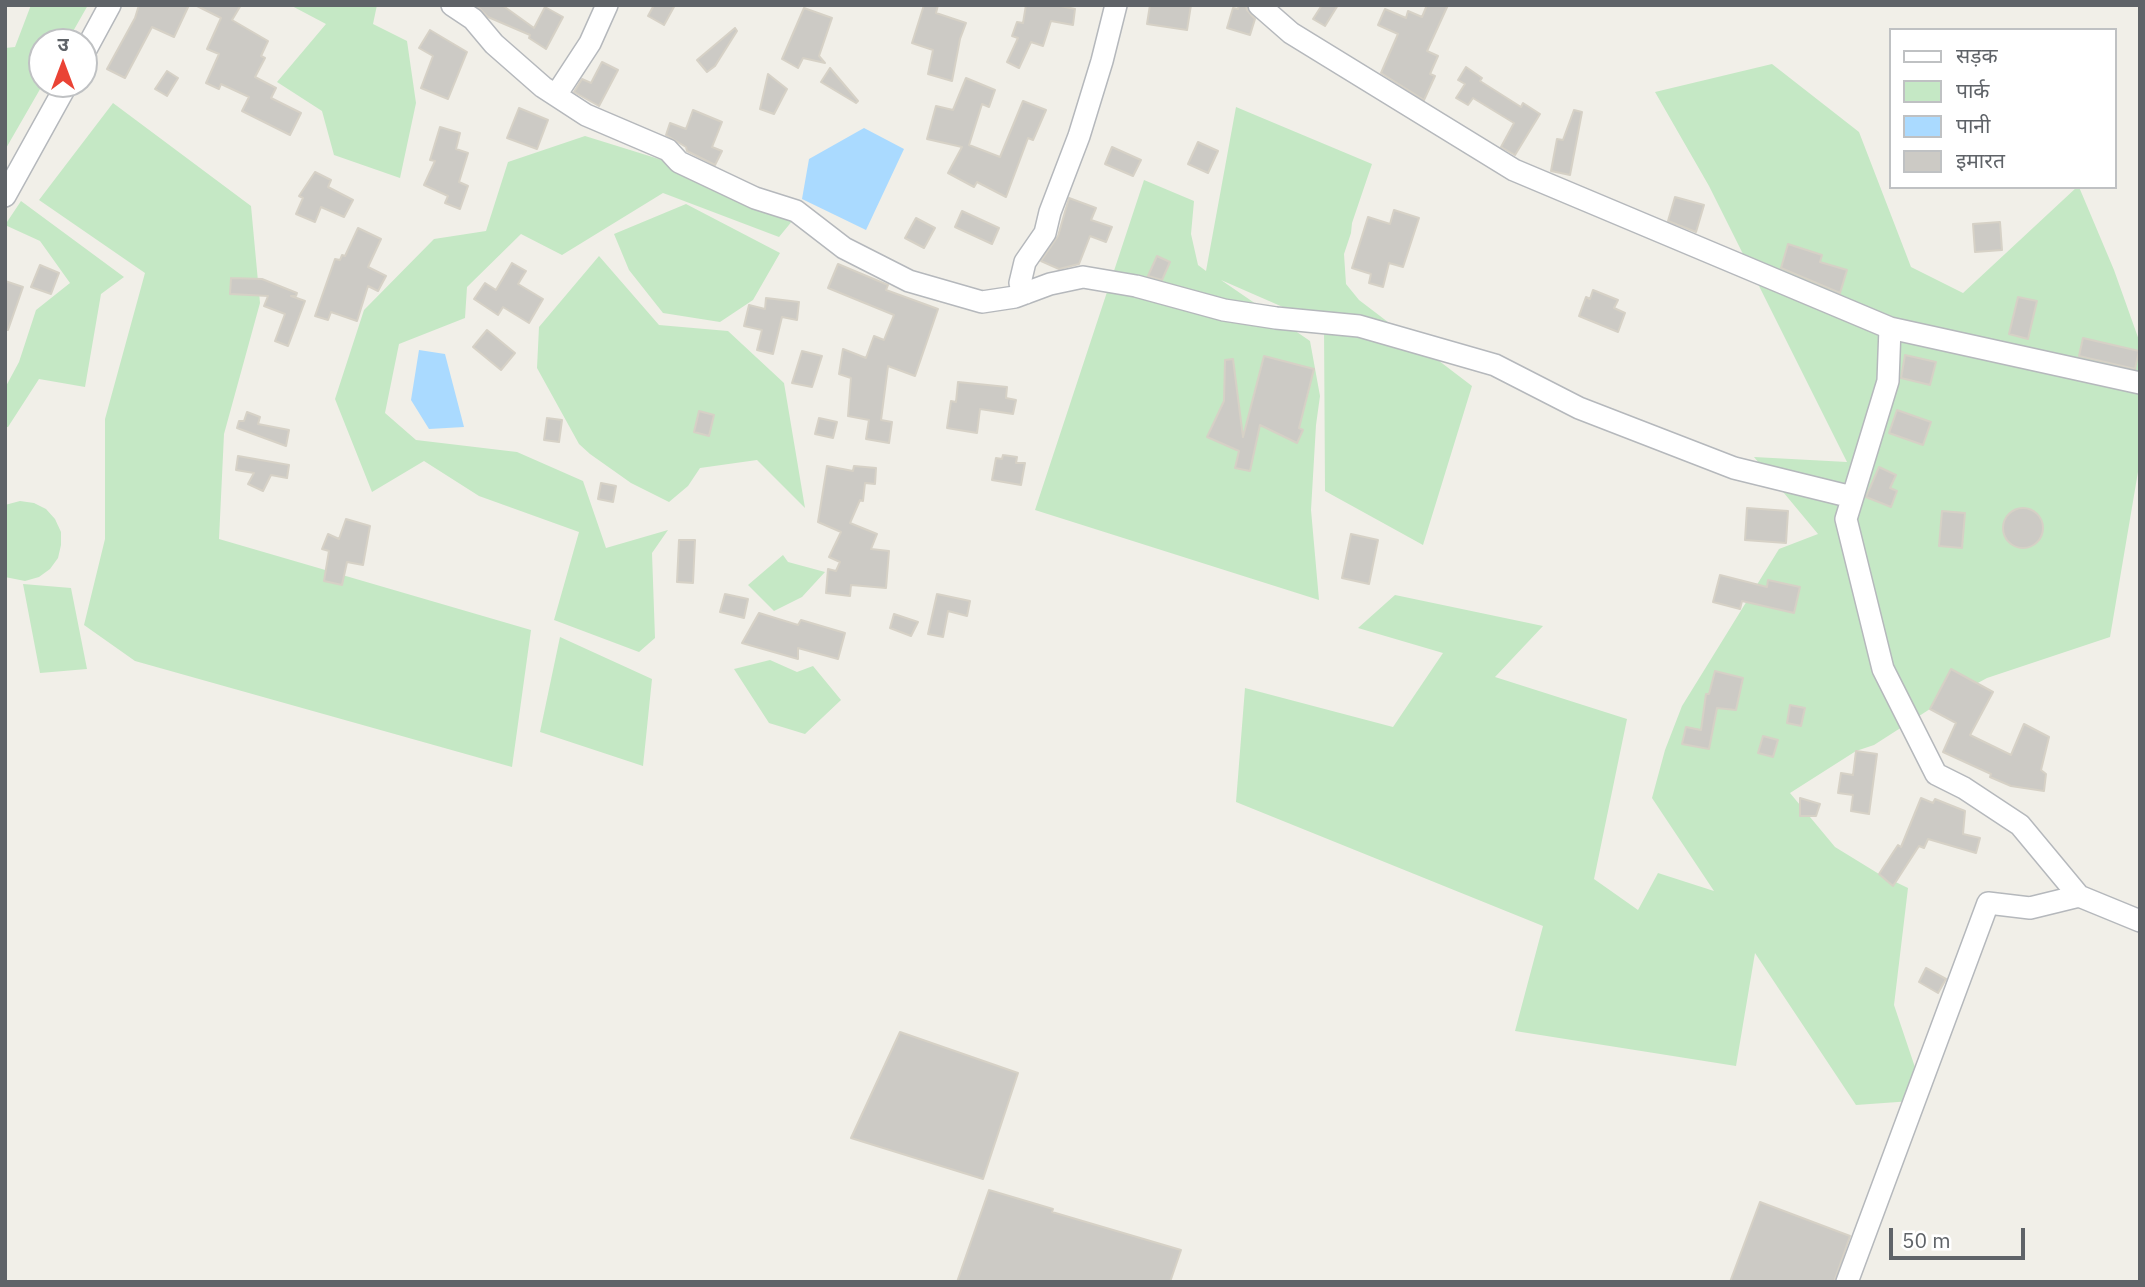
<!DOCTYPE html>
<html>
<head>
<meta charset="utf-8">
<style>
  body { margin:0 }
  #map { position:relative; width:2145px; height:1287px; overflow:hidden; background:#f1efe8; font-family:"IBM Plex Sans","Noto Sans Devanagari",sans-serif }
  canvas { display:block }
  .frame { position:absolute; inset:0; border:7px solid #5f6368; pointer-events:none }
  .legend { position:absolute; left:1889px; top:28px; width:228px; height:161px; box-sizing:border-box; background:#fff; border:2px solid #bfc1c3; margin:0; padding:9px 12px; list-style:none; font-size:21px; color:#5f6368 }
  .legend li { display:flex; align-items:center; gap:14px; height:35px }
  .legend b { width:35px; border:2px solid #bfc1c3 }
  .north { position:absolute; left:28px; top:28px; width:70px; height:70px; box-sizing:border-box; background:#fff; border:2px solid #bfc1c3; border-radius:50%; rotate:0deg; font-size:19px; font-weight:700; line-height:28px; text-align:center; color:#5f6368 }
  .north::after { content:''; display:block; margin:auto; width:24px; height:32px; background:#ea4335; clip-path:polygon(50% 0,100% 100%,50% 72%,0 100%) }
  .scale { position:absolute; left:1889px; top:1228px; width:136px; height:32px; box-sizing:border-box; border:4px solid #5f6368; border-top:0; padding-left:9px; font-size:21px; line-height:24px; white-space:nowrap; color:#5f6368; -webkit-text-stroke:5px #fff; paint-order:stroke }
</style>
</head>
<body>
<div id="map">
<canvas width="2145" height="1287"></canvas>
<div class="frame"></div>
<ul class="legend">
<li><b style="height:9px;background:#fff"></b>सड़क</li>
<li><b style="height:19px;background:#c5e8c5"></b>पार्क</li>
<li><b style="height:19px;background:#aadaff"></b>पानी</li>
<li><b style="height:19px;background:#cccac5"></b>इमारत</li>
</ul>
<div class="north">उ</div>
<div class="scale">50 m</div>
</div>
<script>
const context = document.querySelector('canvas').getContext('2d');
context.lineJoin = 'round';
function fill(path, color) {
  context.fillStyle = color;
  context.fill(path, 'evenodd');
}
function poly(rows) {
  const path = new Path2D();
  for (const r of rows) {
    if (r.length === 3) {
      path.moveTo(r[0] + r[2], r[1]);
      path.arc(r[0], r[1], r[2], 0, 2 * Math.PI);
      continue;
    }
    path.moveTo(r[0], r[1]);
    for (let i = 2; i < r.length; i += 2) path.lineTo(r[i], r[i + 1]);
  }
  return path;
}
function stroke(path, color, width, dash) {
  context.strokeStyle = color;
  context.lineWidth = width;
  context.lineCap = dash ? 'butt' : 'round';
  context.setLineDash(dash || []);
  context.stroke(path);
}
fill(poly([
  [31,5,88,5,67,42,42,42,43,84,5,150,5,48,15,47],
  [290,5,377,5,373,24,407,41,416,103,400,178,334,155,322,111,277,82,326,24],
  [1772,64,1859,132,1911,267,1963,293,2077,187,2079,187,2114,270,2140,343,2140,460,2110,637,1987,678,1930,709,1874,745,1856,751,1790,793,1835,847,1879,874,1908,888,1894,1005,1926,1100,1856,1105,1755,953,1736,1066,1515,1031,1543,926,1236,802,1245,688,1393,727,1443,653,1358,628,1395,595,1543,626,1495,677,1627,719,1594,879,1638,910,1658,873,1714,891,1652,798,1665,750,1682,706,1779,549,1818,534,1754,457,1847,462,1709,186,1655,92],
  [113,103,251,206,260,303,224,434,219,539,531,630,512,767,135,661,84,625,105,539,105,419,145,273,39,200],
  [1236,107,1372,164,1352,223,1351,233,1344,254,1346,284,1359,300,1472,386,1423,545,1325,491,1324,325,1221,280,1310,341,1320,396,1316,425,1311,510,1319,600,1035,510,1144,180,1194,201,1191,234,1198,265,1206,271],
  [585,136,688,168,793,220,779,237,663,193,562,255,521,234,467,287,465,318,399,344,385,413,416,440,517,452,583,481,606,548,668,530,652,553,655,638,639,652,554,620,579,532,479,496,424,461,372,492,335,399,364,310,434,239,486,231,508,162],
  [21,201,124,277,101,294,85,387,39,379,8,427,5,427,5,388,19,362,36,310,70,283,40,241,5,225],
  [686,204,780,253,753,300,720,322,663,313,629,270,614,234],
  [599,256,659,325,728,331,784,383,805,508,757,460,700,468,688,486,669,502,631,483,590,454,579,444,537,368,539,327],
  [20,501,34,503,46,509,55,519,61,532,61,545,58,558,50,569,39,577,25,581,5,577,5,505],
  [783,555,788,562,825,572,802,597,774,611,748,585],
  [23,584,71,588,87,669,40,673],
  [560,637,652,679,643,766,540,732],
  [770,660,797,672,813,666,841,700,805,734,769,723,734,669]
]), '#c5e8c5');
fill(poly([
  [864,128,904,149,866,230,802,199,809,159],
  [419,350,445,354,464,427,429,429,411,400]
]), '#aadaff');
const building = poly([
  [139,5,189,5,174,37,152,27,125,78,107,69,135,18,139,5],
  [195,5,241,5,232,20,268,41,261,56,265,58,255,77,276,88,271,98,301,113,290,135,242,111,249,97,221,84,219,89,206,83,219,54,207,49,221,18,195,5],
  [476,5,502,5,534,28,545,7,563,17,546,49,529,38,530,35,488,17,476,5],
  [654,5,675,5,664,25,648,16,654,5],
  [924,5,938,5,936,13,966,23,960,39,952,81,928,74,933,50,912,43,924,5],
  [1026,5,1055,5,1075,9,1073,25,1051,21,1043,46,1031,42,1019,68,1007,62,1018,38,1012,36,1017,22,1023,23,1026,5],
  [1150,5,1191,5,1187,30,1147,24,1150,5],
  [1239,5,1246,5,1247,10,1255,19,1250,35,1227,28,1233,8,1238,9,1239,5],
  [1322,5,1338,5,1325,26,1313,19,1322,5],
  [1427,5,1448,5,1427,51,1438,56,1430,74,1435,76,1424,100,1381,73,1398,34,1378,25,1385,9,1406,18,1408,11,1422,17,1427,5],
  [804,8,832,18,819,56,825,63,803,58,798,68,782,59,804,8],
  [735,28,737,31,715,66,707,72,697,60,735,28],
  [430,30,467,52,448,99,421,88,433,56,419,48,430,30],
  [602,62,618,70,599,106,574,92,582,79,591,83,602,62],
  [1466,67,1482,78,1480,81,1521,107,1523,103,1540,114,1515,155,1501,147,1514,123,1473,98,1468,105,1456,98,1465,84,1458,80,1466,67],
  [830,68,858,101,856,103,821,82,830,68],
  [167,71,178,78,167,96,155,89,167,71],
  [768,74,787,89,774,114,760,109,768,74],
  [966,78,995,90,989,107,982,104,969,145,1000,157,1023,101,1046,110,1033,140,1028,138,1006,197,977,182,974,187,948,173,962,147,927,139,936,106,953,110,966,78],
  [519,108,548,120,537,149,507,138,519,108],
  [693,110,722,122,712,147,722,151,715,165,687,151,686,147,666,135,670,123,686,129,693,110],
  [1574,110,1582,112,1570,175,1551,171,1557,139,1563,140,1574,110],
  [440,127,460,133,456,149,468,153,459,182,468,186,460,209,445,203,448,196,424,185,435,161,430,160,440,127],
  [1198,142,1218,151,1208,173,1188,164,1198,142],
  [1112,147,1141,160,1133,176,1105,164,1112,147],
  [315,172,331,180,328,187,353,200,344,217,321,207,315,222,296,214,303,198,299,196,315,172],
  [1675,197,1704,205,1696,232,1668,221,1675,197],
  [1069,198,1096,208,1091,220,1112,227,1106,242,1090,236,1079,264,1059,269,1041,261,1058,236,1069,198],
  [1394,210,1419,218,1403,267,1389,263,1383,287,1369,283,1371,274,1352,268,1368,217,1390,224,1394,210],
  [962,211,999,228,992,244,955,227,962,211],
  [916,218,935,228,924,248,905,238,916,218],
  [2000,222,2002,250,1975,252,1973,224,2000,222],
  [358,228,381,239,368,267,386,276,378,291,368,286,357,321,331,312,328,320,315,316,335,259,340,260,342,255,345,256,358,228],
  [1788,244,1822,255,1820,262,1847,270,1840,293,1781,268,1788,244],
  [1157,256,1170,262,1162,280,1148,276,1157,256],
  [512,263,526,271,518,284,543,299,529,323,503,307,498,315,474,299,485,283,496,290,512,263],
  [838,264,888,285,886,290,938,309,915,376,888,366,881,420,892,422,889,443,866,439,869,420,848,416,851,378,839,374,843,349,866,358,874,336,884,340,894,315,828,288,838,264],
  [40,265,59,273,51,294,31,287,40,265],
  [231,278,262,279,297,293,296,296,291,296,305,301,288,346,275,341,285,314,264,306,268,296,230,294,231,278],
  [5,281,23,287,8,330,5,330,5,281],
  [1593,290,1618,300,1614,308,1625,313,1618,332,1579,316,1586,297,1590,299,1593,290],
  [2018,297,2037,301,2028,339,2009,334,2018,297],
  [766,298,799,302,797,320,782,317,773,354,757,350,762,330,744,326,749,305,765,309,766,298],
  [487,330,515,353,501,370,473,347,487,330],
  [2083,338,2139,351,2135,369,2079,356,2083,338],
  [802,351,822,356,812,387,792,383,802,351],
  [1905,355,1936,362,1930,385,1901,378,1905,355],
  [1264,356,1314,369,1299,428,1303,430,1297,443,1260,425,1250,471,1235,468,1239,451,1207,437,1224,401,1225,360,1233,359,1243,437,1264,356],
  [958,382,1007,387,1006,398,1016,400,1013,414,980,409,977,433,947,428,951,401,956,402,958,382],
  [1897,410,1931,422,1923,445,1889,433,1897,410],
  [699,411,714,415,709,436,694,432,699,411],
  [247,412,260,417,258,424,289,430,286,446,237,428,239,421,244,421,247,412],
  [547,418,562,420,559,442,544,440,547,418],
  [819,418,837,422,833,438,815,434,819,418],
  [1003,455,1017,457,1016,463,1025,463,1021,485,992,480,996,458,1002,459,1003,455],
  [238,456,289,465,287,478,271,475,263,491,248,484,254,473,236,470,238,456],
  [827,466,853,471,854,466,876,468,875,484,865,483,863,501,860,500,850,523,877,534,871,549,889,551,886,588,851,585,850,596,826,593,828,569,836,571,840,562,829,557,841,532,818,522,827,466],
  [1879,467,1896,475,1890,488,1897,491,1891,507,1866,497,1879,467],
  [601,483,616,486,613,502,598,499,601,483],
  [1747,508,1788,511,1786,543,1745,540,1747,508],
  [2023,528,20],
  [1942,511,1965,513,1962,548,1939,546,1942,511],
  [346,519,370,526,363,565,347,562,342,585,324,581,329,551,322,549,328,534,339,539,346,519],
  [1351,534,1378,540,1369,584,1342,578,1351,534],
  [679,540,695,540,693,583,677,582,679,540],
  [1720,575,1767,587,1768,580,1800,587,1794,613,1742,601,1740,609,1713,602,1720,575],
  [725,594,748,599,744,618,720,612,725,594],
  [937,594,970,601,967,616,948,611,943,637,928,634,937,594],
  [759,613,798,625,801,620,845,633,838,659,798,648,798,659,742,643,759,613],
  [894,614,918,622,911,636,890,628,894,614],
  [1951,669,1993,692,1970,735,2011,755,2024,724,2049,737,2041,770,2046,774,2044,791,2011,786,1990,777,1991,774,1943,752,1956,723,1930,709,1951,669],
  [1715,671,1743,678,1736,710,1717,708,1709,749,1682,744,1686,727,1701,730,1706,694,1709,694,1715,671],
  [1790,705,1805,708,1801,726,1787,723,1790,705],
  [1763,736,1778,740,1773,757,1758,753,1763,736],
  [1856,751,1877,754,1869,814,1851,811,1853,795,1838,793,1841,773,1853,775,1856,751],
  [1800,798,1820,804,1816,816,1800,816,1800,798],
  [1921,798,1933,803,1935,799,1965,811,1963,834,1980,838,1976,853,1928,839,1924,848,1919,846,1893,886,1879,874,1898,845,1901,847,1921,798],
  [1926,968,1946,979,1938,993,1919,982,1926,968],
  [900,1032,1018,1073,983,1179,851,1138,900,1032],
  [989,1190,1053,1209,1052,1212,1181,1250,1170,1282,957,1282,989,1190],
  [1760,1202,1850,1236,1834,1282,1730,1282,1760,1202]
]);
fill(building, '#cccac5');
stroke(building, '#d6d1c6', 2);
const minor = poly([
  [452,5,473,19,494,44,543,87,586,115,668,150,679,162,755,198,796,211,844,248,909,281,982,302,1015,297,1050,284,1083,277,1136,286,1224,310,1276,318,1359,326,1495,365,1579,408,1734,468,1852,497],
  [1259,5,1291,33,1514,170,1890,328,2140,383],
  [84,53,110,5],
  [556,95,590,43,607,5],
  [5,196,67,84],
  [1026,293,1020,283,1025,262,1045,233,1050,212,1079,136,1102,61,1116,5],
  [1890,328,1888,381,1846,519,1883,669,1936,774,1964,788,2020,825,2079,896,2140,921],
  [1847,1282,1988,903,2030,908,2079,896]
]);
stroke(minor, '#b5b8bc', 24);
stroke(minor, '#fff', 21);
</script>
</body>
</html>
